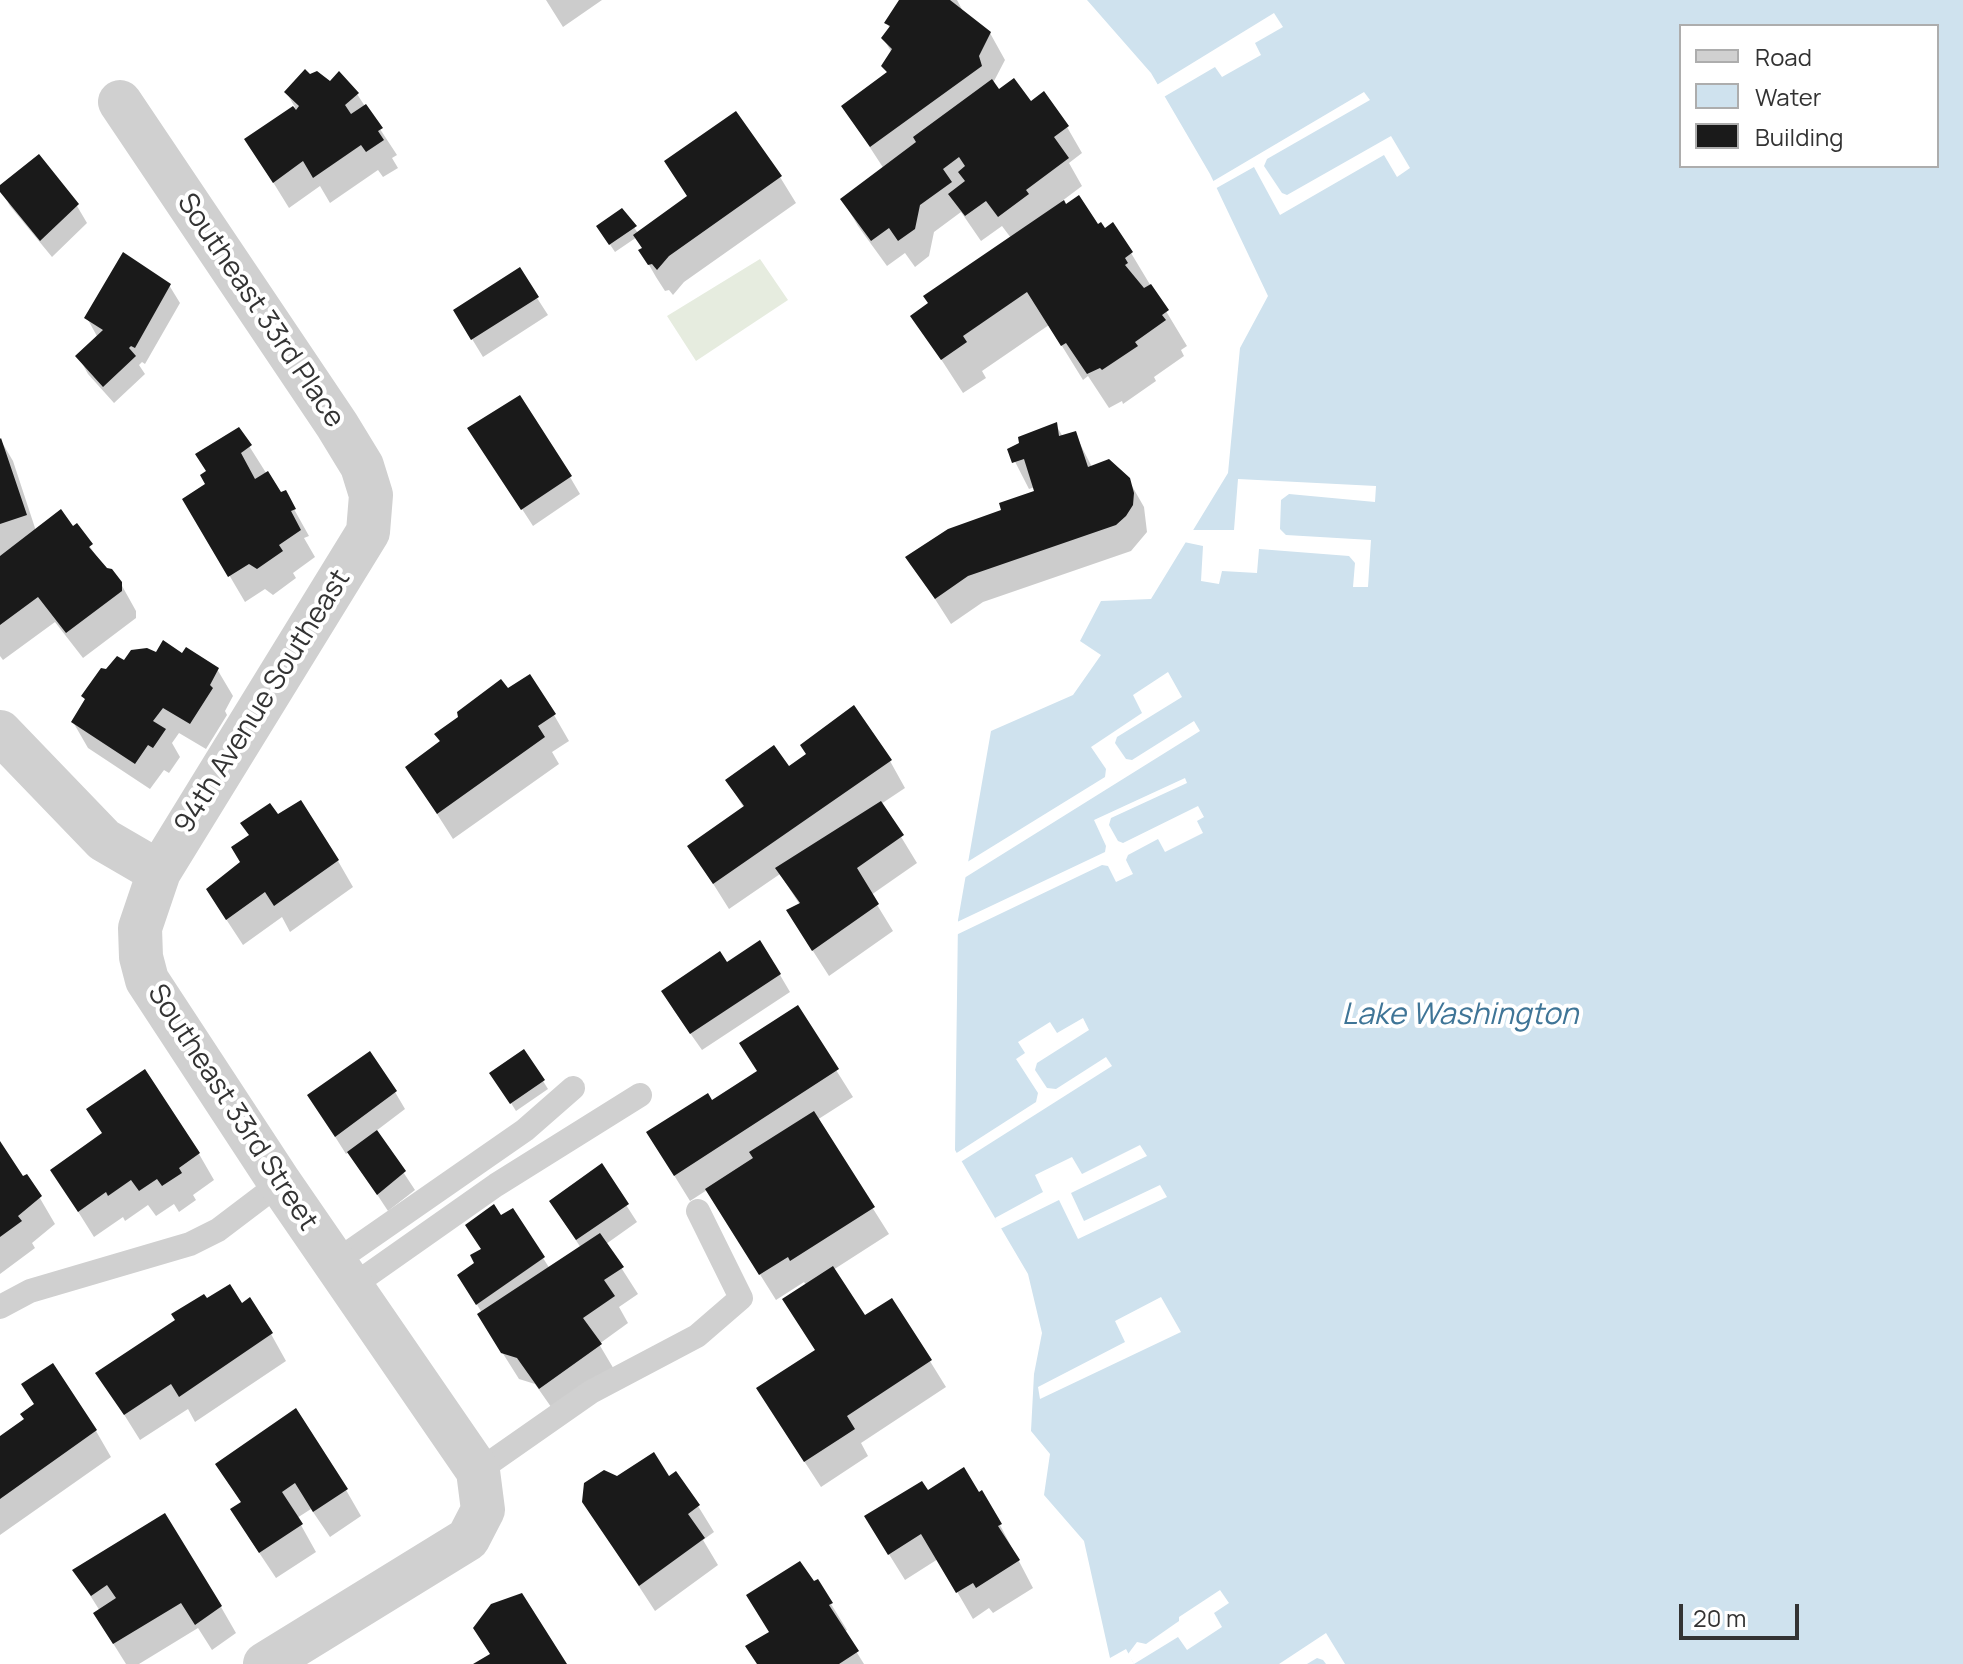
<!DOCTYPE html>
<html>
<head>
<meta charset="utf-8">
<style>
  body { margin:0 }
  #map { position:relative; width:1963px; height:1664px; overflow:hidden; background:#fff; font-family:Manrope,sans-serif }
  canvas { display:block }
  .legend { position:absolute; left:1679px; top:24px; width:260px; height:144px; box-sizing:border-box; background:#fff; border:2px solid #adadad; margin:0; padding:10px 14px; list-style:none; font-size:24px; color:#333 }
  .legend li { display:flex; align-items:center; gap:16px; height:40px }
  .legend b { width:40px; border:2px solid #adadad }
  .scale { position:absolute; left:1679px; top:1604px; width:120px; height:36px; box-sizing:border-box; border:4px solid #333; border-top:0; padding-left:10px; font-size:24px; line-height:28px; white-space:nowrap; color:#333; -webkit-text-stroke:6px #fff; paint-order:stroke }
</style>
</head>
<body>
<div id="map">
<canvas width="1963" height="1664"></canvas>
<ul class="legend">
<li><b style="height:10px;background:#d0d0d0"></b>Road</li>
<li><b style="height:22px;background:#cfe2ee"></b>Water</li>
<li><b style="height:22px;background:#1a1a1a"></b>Building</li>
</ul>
<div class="scale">20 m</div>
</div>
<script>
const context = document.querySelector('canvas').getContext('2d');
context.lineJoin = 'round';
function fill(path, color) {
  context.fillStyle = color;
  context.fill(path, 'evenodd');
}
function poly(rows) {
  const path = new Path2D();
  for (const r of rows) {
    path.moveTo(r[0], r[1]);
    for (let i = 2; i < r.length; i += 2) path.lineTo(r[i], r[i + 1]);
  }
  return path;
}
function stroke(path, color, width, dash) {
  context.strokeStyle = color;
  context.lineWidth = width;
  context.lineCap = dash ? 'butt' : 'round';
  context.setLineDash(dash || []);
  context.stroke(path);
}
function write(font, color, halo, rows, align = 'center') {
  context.font = font + ' Manrope,sans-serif';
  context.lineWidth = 8;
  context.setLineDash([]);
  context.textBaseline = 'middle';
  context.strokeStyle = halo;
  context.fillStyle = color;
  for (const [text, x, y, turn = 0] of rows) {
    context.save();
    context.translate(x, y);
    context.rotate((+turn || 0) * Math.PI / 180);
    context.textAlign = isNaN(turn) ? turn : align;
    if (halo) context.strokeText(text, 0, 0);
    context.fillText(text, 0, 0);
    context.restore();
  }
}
fill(poly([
  [760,259,788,300,696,361,667,316]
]), '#e6ecdf');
fill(poly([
  [1087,0,1963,0,1963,1664,1134,1664,1126,1649,1110,1658,1084,1541,1044,1495,1050,1454,1031,1431,1034,1374,1042,1333,1028,1274,955,1150,958,920,991,731,1073,695,1101,655,1080,641,1101,601,1151,599,1228,473,1240,348,1268,296,1210,174,1151,73],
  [1681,26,1937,26,1937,166,1681,166]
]), '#cfe2ee');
fill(poly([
  [1274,13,1283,27,1255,43,1261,55,1222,77,1215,67,1162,98,1155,86],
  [1364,92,1370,100,1267,159,1264,166,1282,193,1287,195,1391,136,1410,168,1397,177,1384,155,1280,215,1254,167,1213,190,1210,183],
  [1238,479,1376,486,1375,502,1289,494,1281,500,1280,529,1286,535,1371,540,1368,587,1353,587,1355,563,1349,556,1259,549,1257,573,1222,571,1219,584,1201,581,1203,546,1184,542,1185,536,1189,530,1234,530],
  [1168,672,1182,697,1117,737,1115,743,1126,759,1132,760,1194,721,1200,731,961,880,964,864,1105,777,1106,769,1091,747,1142,713,1133,695],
  [1185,778,1187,783,1111,818,1109,825,1118,841,1123,843,1198,806,1204,817,1197,821,1203,833,1165,852,1158,839,1128,855,1126,860,1133,874,1116,882,1108,866,1102,865,954,936,955,923,1105,852,1106,846,1094,820],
  [1083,1018,1089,1030,1037,1063,1035,1070,1047,1088,1056,1089,1106,1057,1112,1066,959,1163,955,1154,1036,1102,1038,1093,1016,1059,1025,1053,1018,1042,1050,1022,1057,1033],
  [1140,1145,1147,1156,1071,1193,1084,1221,1160,1185,1167,1197,1078,1239,1059,1200,1000,1229,995,1218,1043,1192,1035,1175,1072,1157,1082,1174],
  [1161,1297,1181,1332,1040,1399,1038,1387,1125,1342,1115,1321],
  [1220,1590,1229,1603,1214,1613,1222,1627,1187,1650,1178,1637,1134,1664,1128,1654,1137,1642,1146,1644,1179,1621,1179,1617],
  [1326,1633,1345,1664,1326,1664,1323,1660,1317,1658,1307,1664,1279,1664]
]), '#fff');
fill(poly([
  [546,0,602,0,563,27],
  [901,0,957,0,965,15,990,33,1005,60,993,83,999,92,1030,103,1067,127,1082,153,1069,163,1082,186,1062,201,1066,206,1131,253,1187,346,1181,350,1184,356,1154,377,1156,381,1123,404,1122,401,1109,408,1088,376,1083,380,1049,325,982,371,986,378,963,393,913,316,1011,238,1002,226,981,241,961,212,934,232,929,256,915,267,905,253,887,266,858,226,842,199,884,169,843,106,888,74,883,66,892,53,883,38,890,29,887,23],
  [330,83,357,94,397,155,392,158,398,168,383,177,378,170,330,203,320,186,289,208,247,140,295,107,286,92],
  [667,162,780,177,796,203,684,282,673,295,669,290,665,291,656,277,641,251,644,249,637,237,615,252,603,234,622,211,638,233,688,197],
  [0,188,77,206,87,223,52,257,10,206],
  [519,270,548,315,483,357,455,311],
  [169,285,180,303,145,364,142,362,139,365,145,374,114,403,88,374,78,356,98,338,87,318],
  [1056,425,1063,437,1075,434,1092,467,1128,479,1144,507,1147,532,1131,551,983,602,951,624,908,557,1004,512,1037,492,1035,487,1029,489,1009,450],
  [239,430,280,495,285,493,309,536,304,538,315,557,293,573,296,578,273,595,265,589,245,602,185,500,208,484],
  [0,439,13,461,36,531,72,528,76,526,103,566,121,584,136,611,136,618,83,658,55,622,3,660,0,656],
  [480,444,570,477,580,494,533,526],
  [156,655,182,656,217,669,233,696,225,711,227,715,206,749,179,733,172,743,180,757,169,773,164,770,150,789,88,748,73,722,86,701,83,696,107,671,125,662],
  [508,691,554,715,569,741,552,752,559,764,453,839,407,767,440,742,436,735],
  [890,761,905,788,881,804,917,863,871,895,893,931,829,976,804,937,800,905,780,874,729,909,690,847,744,808,727,780,789,769],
  [277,817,338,861,353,887,290,932,282,917,243,945,224,916,242,863],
  [727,965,780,975,790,992,702,1050,673,1009],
  [797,1008,853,1097,817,1120,889,1234,833,1270,865,1318,892,1300,946,1387,861,1443,868,1456,821,1487,774,1415,816,1351,807,1286,804,1282,776,1300,707,1190,690,1201,664,1159,712,1102,759,1073],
  [492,1073,543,1081,548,1089,516,1111],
  [395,1092,405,1109,376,1131,415,1190,388,1211,349,1152,346,1154,320,1113],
  [104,1135,199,1154,214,1180,193,1195,196,1200,179,1212,174,1204,156,1216,148,1205,125,1221,123,1217,94,1237,52,1170],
  [0,1147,22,1179,27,1176,55,1224,32,1243,35,1248,0,1274],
  [601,1166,637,1222,606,1244,638,1294,619,1307,628,1323,599,1344,615,1371,556,1414,535,1384,519,1379,495,1341,482,1313,470,1293,477,1263,500,1218,543,1258,550,1269,581,1248,562,1219],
  [206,1301,241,1306,271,1334,286,1361,195,1422,188,1409,140,1440,98,1373],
  [96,1431,111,1457,0,1535,0,1438],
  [218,1464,346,1490,361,1516,330,1537,311,1509,297,1518,316,1552,276,1578,248,1536,242,1504],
  [618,1478,668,1479,698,1506,714,1532,703,1540,718,1565,655,1611,584,1502],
  [928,1492,1000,1525,1033,1588,993,1613,989,1608,973,1619,938,1559,905,1580,882,1543],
  [74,1570,221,1607,236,1633,212,1650,198,1628,139,1664,126,1664,111,1640,100,1611],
  [831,1604,847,1630,844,1632,864,1664,758,1664,770,1633]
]), '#0003');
fill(poly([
  [899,0,950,0,991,32,979,56,982,66,870,147,841,106,887,72,881,66,892,49,881,38,890,26,884,23],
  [305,69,310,74,317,71,330,81,339,71,359,93,345,105,351,114,366,104,383,128,378,131,384,140,366,152,361,145,313,178,303,161,273,183,244,139,293,106,296,110,299,106,284,92],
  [1014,78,1031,101,1044,91,1069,126,1054,137,1069,158,1026,190,1029,194,998,217,986,201,965,216,948,194,965,181,958,172,965,166,959,157,943,169,952,182,920,205,915,229,898,241,889,228,871,241,840,199,916,142,913,137,992,79,999,89],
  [736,111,782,176,669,256,657,270,652,264,648,265,638,250,642,248,633,235,687,196,664,161],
  [39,154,79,204,40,241,0,192,0,185],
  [1079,195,1098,224,1101,222,1105,228,1113,222,1133,252,1125,258,1128,263,1125,265,1144,288,1151,284,1169,310,1162,315,1166,320,1135,342,1138,346,1102,370,1100,368,1087,374,1066,343,1061,346,1027,292,963,336,967,342,941,360,910,316,928,303,923,296,1064,200,1066,204],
  [622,208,637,226,609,245,596,226],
  [123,252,171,284,135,348,131,346,129,348,136,356,103,387,75,356,103,330,84,318],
  [520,267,539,297,471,340,453,310],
  [520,395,572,476,521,510,467,428],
  [1057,422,1059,436,1076,431,1088,467,1109,459,1130,478,1134,493,1133,505,1126,516,1116,525,968,576,935,599,905,557,948,529,1001,510,999,503,1034,491,1024,459,1012,463,1007,449,1019,443,1018,437],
  [239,427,252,445,241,453,255,479,268,471,281,492,286,490,296,509,291,511,301,530,279,545,283,551,257,569,249,564,228,577,182,499,205,484,200,475,206,471,195,454],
  [1,438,27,515,0,524,0,439],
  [61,509,73,526,77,523,93,544,89,547,107,568,112,569,122,582,122,591,66,633,38,597,0,625,0,556],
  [163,640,182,653,186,647,219,668,210,685,213,688,190,724,163,708,153,721,166,729,153,748,148,745,135,764,71,722,85,699,81,696,101,668,106,669,117,656,124,660,131,650,147,648,156,652],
  [530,674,556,714,538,726,545,737,437,814,405,767,440,741,434,734,458,717,457,712,501,679,508,688],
  [854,705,892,760,713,884,687,846,744,806,725,780,774,745,789,766,806,754,800,745],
  [301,800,339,860,274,906,265,892,226,920,206,889,240,862,231,847,249,835,240,823,270,803,278,814],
  [881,801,904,835,857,868,879,904,812,951,786,910,800,903,775,868],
  [760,940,781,974,690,1034,661,991,720,951,727,962],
  [798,1005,839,1069,674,1176,646,1132,708,1093,712,1100,757,1071,739,1043],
  [524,1049,545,1080,510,1104,489,1073],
  [370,1051,397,1091,335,1137,307,1095],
  [145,1069,200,1153,179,1168,182,1173,162,1186,157,1179,139,1191,131,1180,108,1196,106,1192,78,1212,50,1170,102,1133,86,1109],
  [814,1111,875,1207,790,1261,788,1257,759,1275,705,1189,753,1158,749,1152],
  [377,1130,406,1171,377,1195,347,1152],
  [0,1141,23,1176,27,1174,42,1196,18,1216,22,1221,0,1237],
  [602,1163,629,1204,576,1240,549,1201],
  [494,1204,501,1215,513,1208,545,1257,476,1305,457,1275,474,1263,470,1255,481,1249,465,1225],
  [600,1233,624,1267,604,1280,615,1296,583,1318,602,1344,539,1389,517,1358,501,1353,477,1314],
  [833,1266,865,1315,892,1298,932,1360,847,1416,855,1429,804,1462,756,1388,815,1350,782,1299],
  [230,1284,242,1303,250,1297,273,1333,179,1397,171,1384,124,1415,95,1373,175,1320,171,1314,204,1294,207,1298],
  [53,1363,97,1430,0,1499,0,1436,24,1419,20,1414,34,1404,21,1384],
  [296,1408,348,1489,313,1512,295,1483,282,1492,303,1524,259,1553,230,1509,241,1502,215,1464],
  [654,1452,669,1476,676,1471,700,1505,688,1514,705,1538,639,1586,582,1502,584,1483,604,1470,617,1476],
  [964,1467,979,1492,982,1490,1002,1524,998,1526,1020,1560,976,1588,973,1583,956,1593,921,1534,888,1555,864,1516,922,1481,928,1490],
  [165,1513,222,1606,195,1625,181,1603,113,1644,93,1613,116,1598,107,1585,91,1596,72,1570],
  [800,1561,814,1581,818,1579,833,1603,829,1605,859,1651,839,1664,757,1664,745,1646,769,1632,746,1595],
  [522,1593,567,1664,473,1664,490,1654,473,1628,491,1604]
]), '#1a1a1a');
stroke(poly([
  [335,1262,525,1130,573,1088],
  [351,1287,496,1185,640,1095],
  [0,1307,30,1291,190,1244,218,1230,280,1183],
  [478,1471,591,1392,697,1336,741,1298,698,1211]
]), '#d0d0d0', 24);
stroke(poly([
  [120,102,337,425,362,466,371,495,368,532,159,872],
  [0,732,104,840,159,872,140,928,141,957,147,980,280,1183,478,1471,483,1510,468,1539,265,1664]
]), '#d0d0d0', 44);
write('28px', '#333', '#fff', [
  ["Southeast 33rd Place",260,311,56],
  ["94th Avenue Southeast",263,702,-58],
  ["Southeast 33rd Street",232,1108,57]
]);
write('italic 30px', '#3f7597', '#fff', [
  ["Lake Washington",1460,1016]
]);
</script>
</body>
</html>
